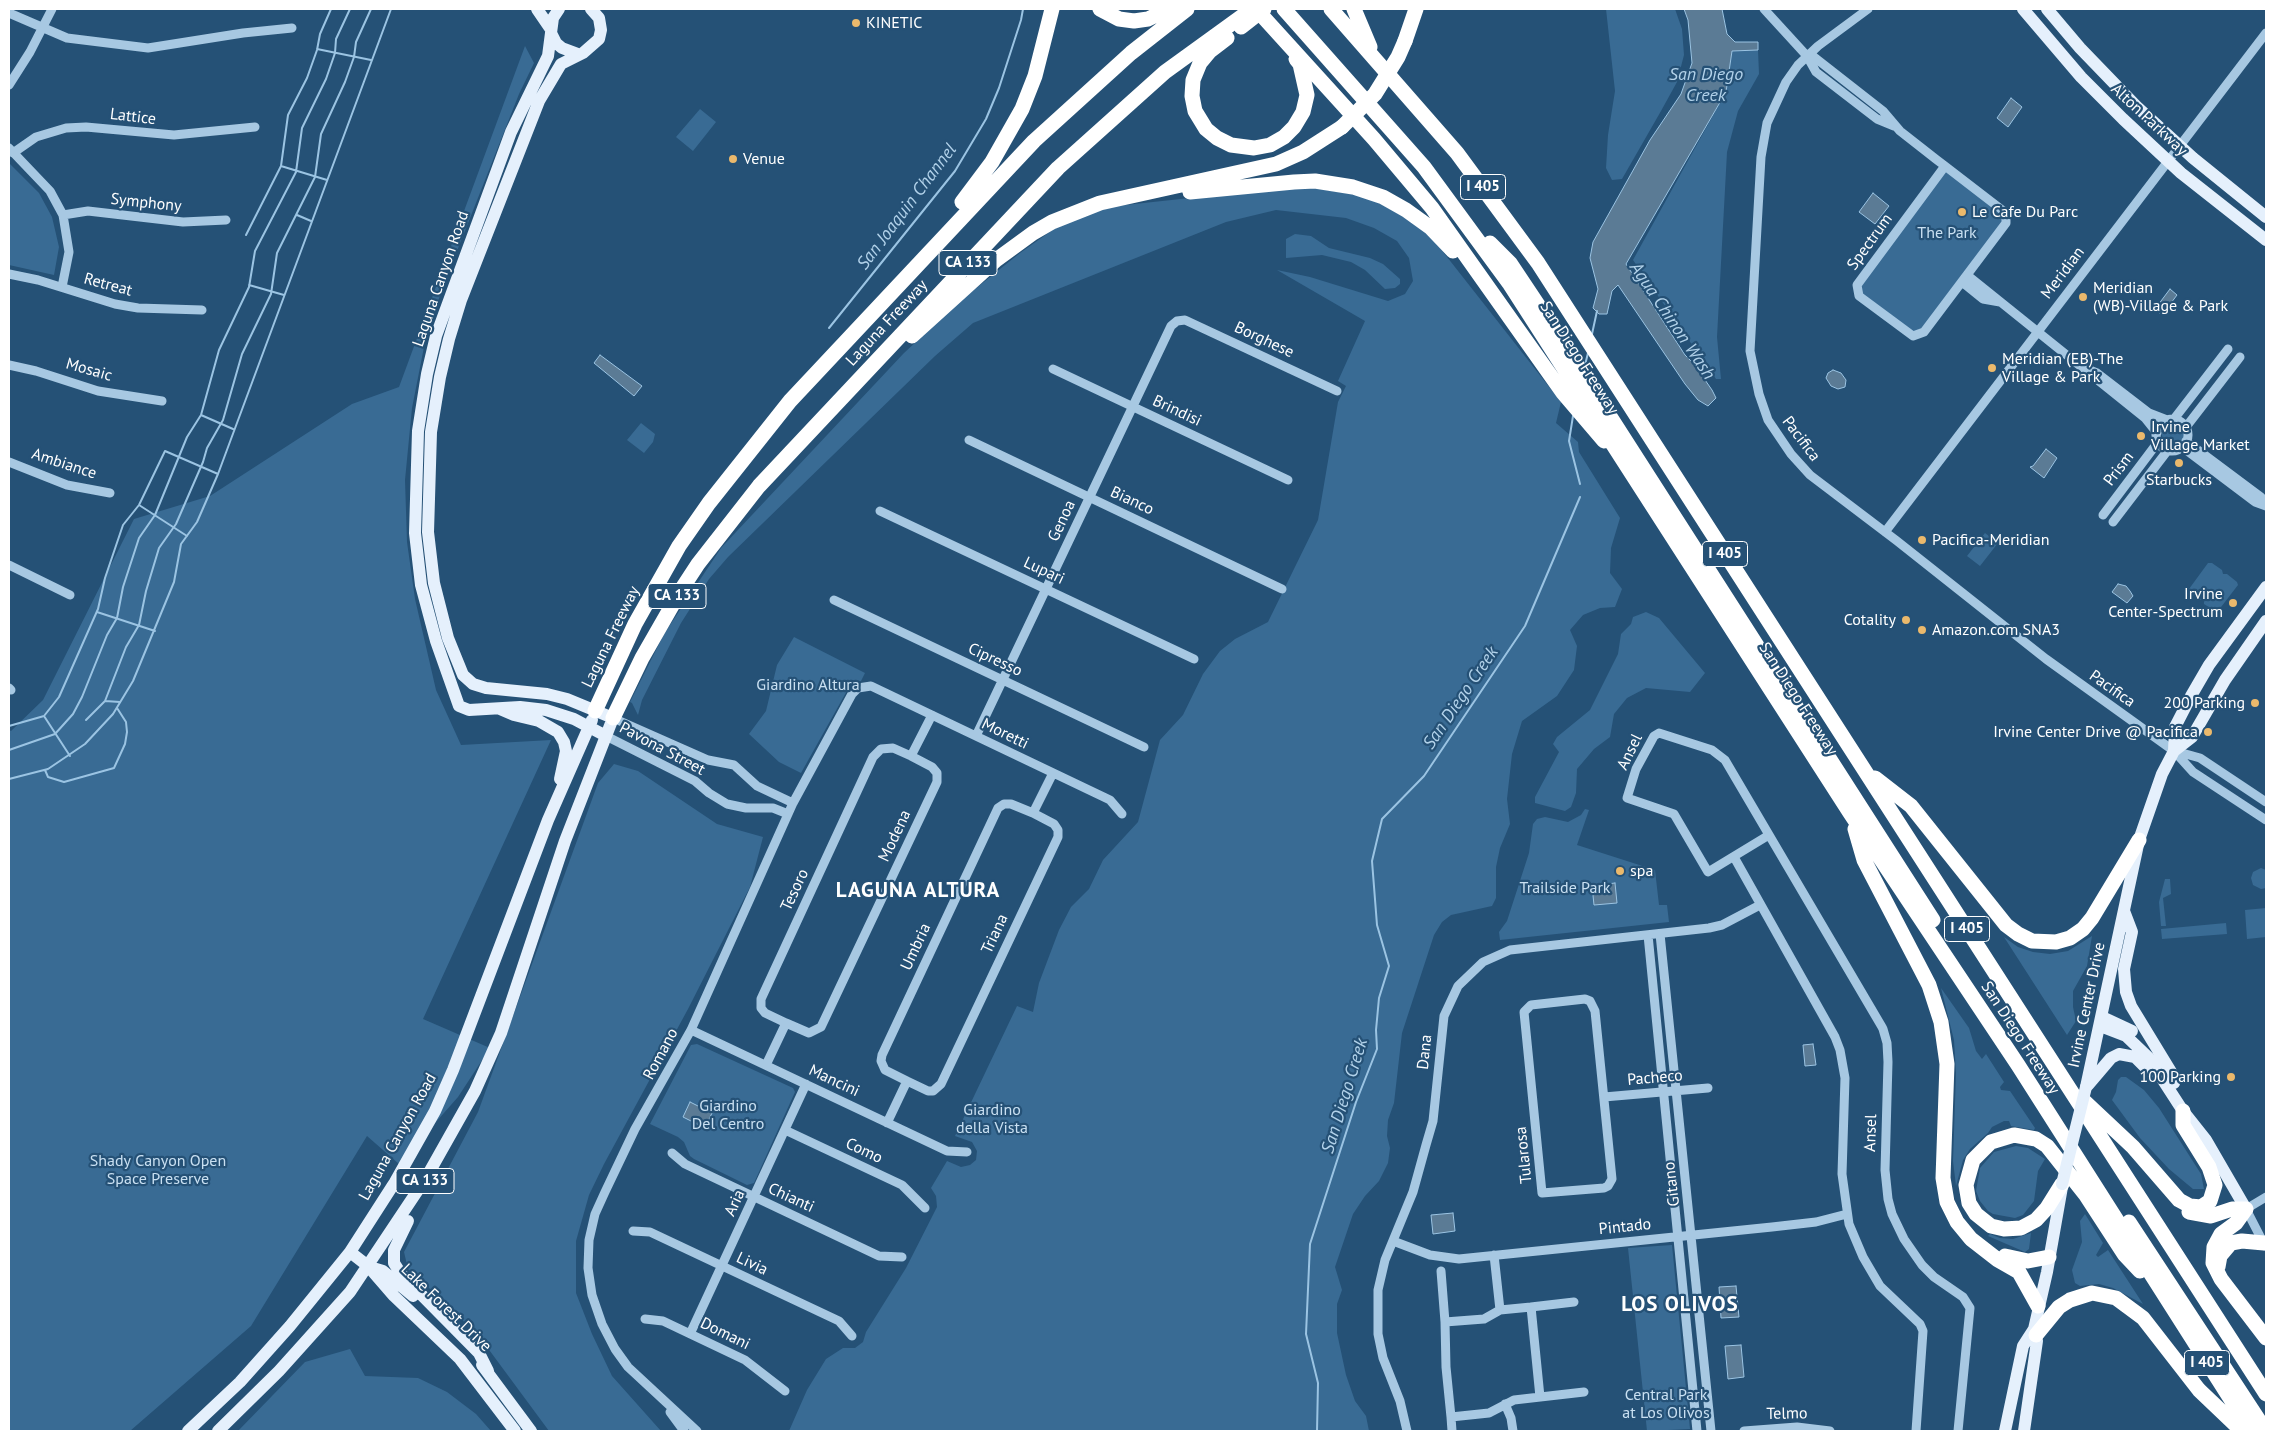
<!DOCTYPE html>
<html>
<head>
<meta charset="utf-8">
<style>
  body { margin:0 }
  #map { position:relative; width:2275px; height:1440px; overflow:hidden; background:#255176; font-family:"PT Sans",sans-serif }
  canvas { display:block }
  .frame { position:absolute; inset:0; border:10px solid #fff; pointer-events:none }
</style>
</head>
<body>
<div id="map">
<canvas width="2275" height="1440"></canvas>
<div class="frame"></div>
</div>
<script>
const context = document.querySelector('canvas').getContext('2d');
context.lineJoin = 'round';
function fill(path, color) {
  context.fillStyle = color;
  context.fill(path, 'evenodd');
}
function poly(rows) {
  const path = new Path2D();
  for (const r of rows) {
    if (r.length === 3) {
      path.moveTo(r[0] + r[2], r[1]);
      path.arc(r[0], r[1], r[2], 0, 2 * Math.PI);
      continue;
    }
    path.moveTo(r[0], r[1]);
    for (let i = 2; i < r.length; i += 2) path.lineTo(r[i], r[i + 1]);
  }
  return path;
}
function stroke(path, color, width, dash) {
  context.strokeStyle = color;
  context.lineWidth = width;
  context.lineCap = dash ? 'butt' : 'round';
  context.setLineDash(dash || []);
  context.stroke(path);
}
function write(font, color, halo, rows, align = 'center') {
  context.font = font + ' "PT Sans",sans-serif';
  context.lineWidth = 4.5;
  context.setLineDash([]);
  context.textBaseline = 'middle';
  context.strokeStyle = halo;
  context.fillStyle = color;
  for (const [text, x, y, turn = 0] of rows) {
    context.save();
    context.translate(x, y);
    context.rotate((+turn || 0) * Math.PI / 180);
    context.textAlign = isNaN(turn) ? turn : align;
    if (halo) context.strokeText(text, 0, 0);
    context.fillText(text, 0, 0);
    context.restore();
  }
}
fill(poly([
  [1606,9,1675,9,1682,29,1684,55,1677,82,1661,111,1622,179,1612,180,1606,168,1608,135,1615,91],
  [525,46,534,63,519,94,442,289,424,347,412,408,405,480,407,542,415,599,436,690,461,745,551,740,423,1019,490,1048,458,1097,399,1164,367,1136,251,1326,130,1431,9,1431,9,730,11,731,43,700,134,519,210,496,352,404,399,387],
  [1758,50,1759,74,1738,111,1727,152,1717,337,1721,379,1716,379,1633,260,1726,92,1732,51],
  [700,109,716,122,693,151,676,137],
  [9,163,39,193,52,217,59,247,54,275,9,265],
  [1945,166,2006,213,2006,223,1924,332,1913,336,1859,296,1857,285],
  [1301,186,1369,197,1421,227,1440,248,1561,402,1556,423,1578,442,1579,452,1620,518,1611,548,1610,573,1622,589,1615,607,1600,608,1583,615,1570,630,1577,646,1574,670,1557,696,1522,721,1512,754,1507,799,1510,824,1500,848,1496,867,1496,898,1492,906,1451,915,1442,922,1434,935,1402,1033,1394,1103,1388,1120,1387,1136,1390,1148,1388,1163,1379,1181,1365,1196,1353,1214,1335,1267,1342,1290,1337,1304,1337,1333,1346,1375,1355,1401,1366,1416,1369,1431,789,1431,807,1390,826,1359,843,1348,855,1348,863,1342,866,1332,906,1268,937,1207,936,1196,931,1188,947,1161,961,1167,970,1165,976,1160,977,1151,972,1142,955,1136,1017,1006,1033,1012,1039,983,1059,930,1071,907,1089,889,1103,860,1138,822,1160,740,1183,715,1203,674,1220,651,1235,639,1268,622,1318,520,1338,402,1346,386,1338,381,1365,321,1277,270,1310,277,1388,301,1405,294,1413,281,1409,258,1397,241,1374,228,1346,218,1276,210,1226,222,973,323,935,356,728,557,709,579,681,623,642,700,638,715,632,703,630,702,664,634,721,548,904,353,960,301,1020,253,1054,229,1081,216,1116,206],
  [1295,234,1311,236,1329,248,1370,258,1383,264,1400,279,1400,284,1395,288,1385,289,1365,270,1351,262,1322,255,1286,258,1286,239],
  [641,423,655,434,653,442,644,453,627,440],
  [2173,435,11],
  [1985,533,1998,543,1980,566,1967,556],
  [2208,563,2212,563,2222,570,2223,574,2227,574,2237,582,2238,585,2218,611,2215,611,2204,604,2204,600,2199,600,2190,593,2189,589],
  [1646,612,1659,618,1705,673,1690,692,1646,688,1627,698,1614,714,1610,737,1594,749,1577,769,1576,793,1571,807,1565,811,1535,803,1535,797,1559,752,1553,744,1557,737,1590,710,1618,654,1621,634,1631,624,1633,617],
  [794,637,865,673,861,681,854,683,848,689,801,773,779,762,749,734,766,711,777,665],
  [614,764,638,771,717,824,763,837,750,887,688,1009,604,1164,589,1195,576,1241,576,1293,592,1334,612,1376,661,1431,549,1431,484,1343,450,1307,408,1269,404,1252,478,1112,598,783],
  [1585,809,1589,810,1577,845,1655,870,1659,905,1667,905,1669,922,1500,940,1499,932,1507,921,1529,853,1533,824,1537,819,1545,817,1568,822,1581,815],
  [2261,868,2266,870,2266,888,2261,889,2253,885,2251,878,2253,872],
  [2165,879,2170,879,2171,894,2163,898,2166,926,2161,926,2159,902],
  [2266,908,2266,937,2247,939,2245,910],
  [2226,923,2227,934,2162,939,2161,929],
  [2092,936,2087,966,2073,991,2073,1007,2076,1021,2067,1035,2004,937,2018,947,2033,952,2050,954,2068,951],
  [1941,988,1969,1028,1976,1051,1982,1059,1986,1054,2004,1082,2000,1087,2001,1090,2010,1091,2035,1128,2034,1130,2011,1126,2009,1121,2004,1121,1992,1127,1988,1133,1970,1149,1963,1160,1956,1186,1953,1161,1956,1073,1954,1040],
  [697,1044,793,1088,795,1092,754,1183,747,1185,694,1159,690,1156,684,1142,678,1137,650,1124,691,1045],
  [2121,1077,2126,1077,2144,1090,2159,1108,2201,1174,2204,1189,2193,1189,2169,1169,2140,1138,2112,1100,2116,1092,2118,1080],
  [2016,1146,2028,1148,2045,1159,2038,1171,2034,1201,2023,1215,2015,1218,1993,1214,1988,1211,1980,1201,1976,1191,1980,1168,1994,1152],
  [2085,1214,2103,1243,2096,1255,2098,1257,2108,1250,2143,1304,2113,1288,2099,1284,2080,1286,2075,1283,2072,1270,2082,1242,2080,1221],
  [2031,1233,2029,1249,2025,1252,1988,1236,1990,1234,2000,1238,2013,1239],
  [1672,1245,1690,1429,1647,1431,1628,1248],
  [350,1349,365,1376,418,1378,447,1392,476,1414,491,1431,238,1431,305,1362]
]), '#396b94');
const water = poly([
  [1684,9,1722,9,1727,34,1735,42,1758,42,1758,50,1732,51,1726,92,1626,264,1685,355,1694,364,1712,390,1716,398,1708,406,1698,400,1685,384,1618,285,1612,291,1607,314,1599,314,1593,308,1598,289,1590,258,1593,242,1650,140,1681,94,1692,63,1688,20,1684,9],
  [2011,98,2022,107,2008,127,1997,118,2011,98],
  [1873,193,1889,206,1875,224,1859,212,1873,193],
  [2170,289,2177,295,2162,315,2155,309,2170,289],
  [600,355,642,386,634,396,594,363,600,355],
  [1833,370,1841,373,1846,380,1845,387,1838,389,1831,386,1826,378,1828,373,1833,370],
  [2046,449,2057,458,2044,478,2030,467,2033,466,2046,449],
  [2118,584,2126,586,2130,591,2133,596,2127,603,2112,592,2118,584],
  [1615,883,1617,903,1594,905,1592,886,1615,883],
  [1813,1044,1816,1065,1805,1066,1803,1045,1813,1044],
  [690,1102,712,1113,705,1128,683,1117,690,1102],
  [1453,1213,1455,1231,1433,1234,1431,1215,1453,1213],
  [1736,1286,1739,1317,1721,1318,1719,1287,1736,1286],
  [1741,1345,1744,1377,1728,1379,1725,1346,1741,1345]
]);
fill(water, '#5b7b95');
stroke(water, '#9bc4e3', 1);
stroke(poly([
  [317,49,371,60],
  [281,166,327,180],
  [297,215,311,221],
  [246,235,281,166,288,115,307,78,317,50,320,34,331,9],
  [249,285,284,295],
  [829,328,955,171,986,119,999,88,1021,20,1023,9],
  [1592,334,1597,311],
  [1585,365,1588,353],
  [201,415,233,429],
  [1573,416,1569,441,1580,484],
  [139,505,187,536],
  [97,612,155,631],
  [105,701,120,702],
  [44,716,70,756],
  [86,720,105,701,126,647,139,625,146,591,159,548,176,524,203,462,207,448,223,420,242,354,271,294,277,253,315,177,321,134,345,82,354,57,356,42,371,9],
  [9,726,44,716,59,697,98,609,105,578,123,525,139,505,165,451,218,474],
  [9,750,55,734,73,714,82,697,107,635,117,618,123,587,139,538,155,515,187,437,201,415,219,350,249,287,255,251,296,172,302,128,326,79,335,53,336,39,350,9],
  [45,770,48,777,64,782,114,768,125,744,127,732,126,722,117,708],
  [9,779,48,769,85,744,113,714,133,681,174,582,181,544,197,522,218,474,391,9],
  [1317,1431,1318,1383,1306,1334,1310,1244,1356,1102,1377,1049,1376,1030,1379,998,1389,966,1377,925,1372,861,1382,819,1424,776,1525,626,1580,497]
]), '#9bc4e3', 2);
stroke(poly([
  [1764,9,1807,56,1816,72,1877,119,1894,126],
  [1868,9,1818,46,1798,65,1786,82,1767,123,1761,157,1750,351,1759,394,1768,420,1791,454,1810,475,1897,541,2046,659,2174,751,2193,772,2266,820],
  [9,13,67,38,148,48,243,33,292,28],
  [1807,56,1814,57,1883,111,1900,131,1937,160,1945,166,2006,213,2006,223,1924,332,1913,336,1859,296,1857,285,1945,166],
  [9,85,30,52,52,9],
  [9,148,50,191,63,215,69,252,62,287],
  [13,153,36,137,66,128,86,127,174,135,255,127],
  [63,215,88,211,183,222,226,220],
  [9,274,38,280,115,304,138,308,202,310],
  [1967,275,2145,418,2157,433],
  [1962,282,1983,299,2000,302],
  [9,365,36,371,98,391,162,401],
  [1053,369,1288,480],
  [2087,369,2097,373,2149,413,2167,420],
  [2174,419,2228,349],
  [2172,435,16],
  [2186,427,2240,357],
  [969,440,1282,589],
  [2186,441,2261,497,2264,504],
  [2182,447,2255,502,2266,506],
  [9,462,67,485,110,493],
  [880,511,1194,659],
  [2103,515,2158,442],
  [2113,522,2168,450],
  [1885,532,2266,33],
  [9,565,70,595],
  [834,600,1144,747],
  [9,688,11,690],
  [613,718,708,760,734,765,757,786,793,803],
  [606,736,695,781,709,793,727,804,746,808,773,808,788,814],
  [976,736,1171,326,1177,321,1185,320,1337,391],
  [2175,751,2200,758,2266,802],
  [1769,835,1708,872,1674,814,1627,798,1636,769,1654,736,1659,733,1712,750,1725,760,1882,1027,1883,1029,1887,1043,1888,1062,1885,1170,1888,1199,1892,1214,1904,1239,1922,1265,1934,1277,1963,1297,1970,1308,1958,1431],
  [1734,857,1835,1037,1840,1050,1845,1078,1842,1174,1849,1224,1863,1257,1880,1286,1920,1324,1923,1331,1916,1431],
  [1660,934,1711,1431],
  [1648,935,1697,1431],
  [1585,999,1590,1001,1595,1011,1612,1179,1608,1186,1604,1188,1542,1193,1524,1012,1531,1005,1585,999],
  [786,1023,809,1033,821,1027,937,782,937,773,932,767,911,756,932,715],
  [691,1030,947,1151,967,1152],
  [766,1065,786,1023,765,1013,761,1008,761,999,873,757,881,749,893,748,911,756],
  [907,1081,928,1091,933,1091,941,1084,1058,837,1058,830,1054,824,1033,813,1053,773],
  [1604,1097,1708,1088],
  [887,1123,907,1081,885,1070,881,1061,882,1055,998,808,1004,804,1011,804,1033,813],
  [785,1130,902,1185,925,1208],
  [672,1153,685,1164,879,1256,902,1257],
  [633,1231,650,1232,839,1321,852,1336],
  [1393,1241,1430,1255,1459,1259,1772,1227,1816,1222,1847,1214],
  [2265,1246,2246,1209,2266,1197],
  [1494,1255,1500,1310],
  [1441,1271,1445,1322],
  [1531,1307,1574,1302],
  [645,1319,663,1321,745,1360,785,1391],
  [690,1334,806,1084],
  [1540,1397,1531,1307,1500,1310,1484,1319,1445,1322,1446,1367,1451,1417,1489,1413,1514,1400,1584,1392],
  [1505,1404,1511,1418,1513,1431],
  [670,1412,684,1431],
  [1451,1417,1452,1431],
  [697,1431,628,1367,615,1349,602,1324,592,1295,588,1268,589,1240,595,1214,605,1192,635,1129,691,1030,793,803,852,694,858,688,871,686,1110,800,1122,814],
  [1407,1431,1400,1401,1383,1358,1378,1334,1378,1290,1385,1260,1413,1192,1426,1145,1433,1121,1444,1016,1458,986,1483,962,1510,950,1709,928,1722,925,1760,905],
  [1744,1431,1797,1427,1830,1431]
]), '#a7c8e2', 9);
stroke(poly([
  [537,9,550,28],
  [559,9,553,18,551,33,556,43,562,48,578,54],
  [2023,9,2081,77,2123,119,2181,173,2266,240],
  [2047,9,2080,48,2136,106,2193,158,2266,217],
  [551,33,548,56,511,132,436,336,427,374,418,431,415,533,421,585,436,641,459,706,469,710,520,707,546,710,574,719,606,736],
  [500,709,514,715,539,721,558,732,564,742,566,751,560,779],
  [2174,751,2175,727,2191,696,2209,665,2266,587],
  [2124,911,2132,932,2124,969,2126,992,2131,1006,2173,1075,2174,1083],
  [2102,1017,2132,1031],
  [2100,1026,2126,1036,2148,1057,2183,1111,2206,1140,2246,1209],
  [2088,1085,2111,1058,2119,1054,2135,1057,2150,1072],
  [2086,1087,2139,840,2162,774,2174,751,2192,737,2225,680,2266,621],
  [408,1221,394,1250,394,1263,401,1274,479,1353,488,1371],
  [350,1252,368,1266,394,1296,460,1359,515,1431],
  [373,1268,383,1271,413,1296],
  [482,1365,531,1431],
  [188,1431,240,1382,290,1326,350,1252,395,1182,435,1111,453,1070,548,820,592,720],
  [218,1431,279,1371,350,1292,426,1178,475,1091,501,1033,565,841,613,718,567,699,547,694,486,688,473,684,463,675,448,638,434,583,428,532,431,432,440,377,449,339,461,300,539,101,561,64,583,53,599,39,601,30,599,18,591,9],
  [2005,1431,2023,1346,2034,1329,2047,1272,2062,1187],
  [2024,1431,2037,1341,2034,1329]
]), '#e5f0fc', 12);
stroke(poly([
  [1100,9,1119,19,1134,21,1148,19,1169,9],
  [1256,9,1374,139,1432,208,1563,393,1604,441],
  [1284,9,1424,167,1509,283,1850,813,2018,1065,2251,1431],
  [1331,9,1457,153,1538,263,2266,1394],
  [1354,9,1370,47],
  [1227,38,1210,51,1200,63,1193,80,1192,96,1195,111,1206,129,1217,138,1231,145,1254,148,1270,145,1284,137,1294,127,1303,112,1307,95,1300,64,1296,59],
  [1405,41,1416,9],
  [1190,192,1294,182,1315,181,1353,187,1383,197,1406,210,1431,228,1453,251],
  [962,202,992,162,1022,109,1035,76,1052,9],
  [1490,243,1510,263,1550,323,1933,920],
  [912,336,996,260,1033,233,1052,222,1100,203,1276,164,1303,152,1342,127],
  [595,711,635,624,679,546,709,503,790,401,1034,141,1131,53,1187,9],
  [613,718,642,658,681,590,698,564,759,486,1058,168,1165,72,1252,9],
  [1875,778,1911,806,2006,925,2018,934,2032,941,2056,942,2070,938,2083,929,2092,918,2139,840],
  [1855,829,1864,860,1929,985,1941,1022,1947,1064,1943,1178,1947,1202,1957,1222,1971,1239,1998,1260,2019,1272,2038,1306],
  [2084,1101,2133,1147,2179,1200,2190,1206,2201,1207,2210,1201,2215,1185,2209,1167,2183,1125,2183,1111],
  [2062,1184,2047,1208,2036,1220,2021,1228,2004,1229,1991,1226,1976,1214,1969,1203,1966,1185,1973,1160,1991,1142,2014,1135,2036,1139,2047,1146,2085,1194,2124,1254,2140,1271],
  [2246,1209,2236,1223,2221,1234,2214,1247,2213,1263,2221,1279,2266,1338],
  [2189,1212,2211,1216,2232,1209,2246,1209],
  [2129,1222,2266,1431],
  [2005,1256,2028,1261,2049,1257],
  [2218,1267,2220,1256,2231,1243,2242,1241,2264,1243],
  [2036,1335,2059,1307,2070,1300,2092,1293,2116,1298,2143,1318,2199,1390,2242,1431]
]), '#fff', 15);
stroke(poly([
  [2062,1184,2086,1087]
]), '#e5f0fc', 12);
stroke(poly([
  [1241,27,1264,9],
  [1342,127,1375,94,1398,57,1405,41]
]), '#fff', 15);
for (const [x, y, r, color] of [
  [856,23,5,"#ebb96c"],
  [733,159,5,"#ebb96c"],
  [1962,212,5,"#ebb96c"],
  [2083,297,5,"#ebb96c"],
  [1992,368,5,"#ebb96c"],
  [2141,436,5,"#ebb96c"],
  [2179,463,5,"#ebb96c"],
  [1922,540,5,"#ebb96c"],
  [2233,603,5,"#ebb96c"],
  [1906,620,5,"#ebb96c"],
  [1922,630,5,"#ebb96c"],
  [2255,703,5,"#ebb96c"],
  [2208,732,5,"#ebb96c"],
  [1620,871,5,"#ebb96c"],
  [2231,1077,5,"#ebb96c"]
]) {
  const dot = new Path2D();
  dot.arc(x, y, r, 0, 2 * Math.PI);
  context.fillStyle = color;
  context.fill(dot);
  stroke(dot, '#255176', 2);
}
for (const [x, y, w] of [
  [1483,187,45],
  [968,263,58],
  [1725,554,45],
  [677,596,58],
  [1967,929,45],
  [425,1181,58],
  [2207,1363,45]
]) {
  const box = new Path2D();
  box.roundRect(x - w / 2, y - 12.5, w, 25, 4);
  context.fillStyle = '#255176';
  context.fill(box);
  stroke(box, '#fff', 1);
}
write('bold 15px', '#fff', null, [
  ["I 405",1483,187],
  ["CA 133",968,263],
  ["I 405",1725,554],
  ["CA 133",677,596],
  ["I 405",1967,929],
  ["CA 133",425,1181],
  ["I 405",2207,1363]
]);
write('16px', '#fff', '#255176', [
  ["KINETIC",866,23],
  ["Venue",743,159],
  ["Le Cafe Du Parc",1972,212],
  ["Meridian",2093,288],
  ["(WB)-Village & Park",2093,306],
  ["Meridian (EB)-The",2002,359],
  ["Village & Park",2002,377],
  ["Irvine",2151,427],
  ["Village Market",2151,445],
  ["Starbucks",2179,480,"center"],
  ["Pacifica-Meridian",1932,540],
  ["Irvine",2223,594,"right"],
  ["Center-Spectrum",2223,612,"right"],
  ["Cotality",1896,620,"right"],
  ["Amazon.com SNA3",1932,630],
  ["200 Parking",2245,703,"right"],
  ["Irvine Center Drive @ Pacifica",2198,732,"right"],
  ["spa",1630,871],
  ["100 Parking",2221,1077,"right"]
], 'left');
write('16px', '#fff', '#255176', [
  ["Lattice",133,117,7],
  ["Alton Parkway",2149,120,43],
  ["Symphony",146,203,6],
  ["Spectrum",1870,242,-54],
  ["Meridian",2063,273,-53],
  ["Laguna Canyon Road",441,279,-71],
  ["Retreat",108,285,15],
  ["Laguna Freeway",887,323,-47],
  ["Borghese",1264,340,25],
  ["San Diego Freeway",1579,358,57],
  ["Mosaic",89,370,16],
  ["Brindisi",1177,411,25],
  ["Pacifica",1801,439,53],
  ["Ambiance",64,464,18],
  ["Prism",2119,469,-53],
  ["Bianco",1132,501,25],
  ["Genoa",1062,521,-65],
  ["Lupari",1044,571,25],
  ["Laguna Freeway",611,637,-64],
  ["Cipresso",995,660,25],
  ["Pacifica",2112,689,35],
  ["San Diego Freeway",1798,699,57],
  ["Moretti",1005,734,26],
  ["Pavona Street",662,749,28],
  ["Ansel",1630,752,-64],
  ["Modena",895,836,-65],
  ["Tesoro",795,890,-65],
  ["Triana",995,934,-65],
  ["Umbria",916,947,-65],
  ["Irvine Center Drive",2087,1005,-78],
  ["San Diego Freeway",2020,1038,57],
  ["Dana",1425,1052,-84],
  ["Romano",661,1054,-62],
  ["Pacheco",1655,1078,-5],
  ["Mancini",834,1081,25],
  ["Ansel",1871,1133,-88],
  ["Laguna Canyon Road",398,1137,-61],
  ["Como",864,1151,25],
  ["Tularosa",1524,1155,-96],
  ["Gitano",1672,1184,-97],
  ["Chianti",791,1198,25],
  ["Aria",735,1203,-65],
  ["Pintado",1625,1227,-6],
  ["Livia",752,1264,25],
  ["Lake Forest Drive",446,1308,44],
  ["Domani",725,1334,26],
  ["Telmo",1787,1414,-1]
]);
write('16px', '#c9e0f2', '#255176', [
  ["The Park",1947,233],
  ["Giardino Altura",808,685],
  ["Trailside Park",1565,888],
  ["Giardino",728,1106],
  ["Del Centro",728,1124],
  ["Giardino",992,1110],
  ["della Vista",992,1128],
  ["Shady Canyon Open",158,1161],
  ["Space Preserve",158,1179],
  ["Central Park",1666,1395],
  ["at Los Olivos",1666,1413]
]);
write('italic 18px', '#b2d2ea', '#255176', [
  ["San Diego",1706,75],
  ["Creek",1706,96],
  ["San Joaquin Channel",907,207,-53],
  ["Agua Chinon Wash",1672,321,56],
  ["San Diego Creek",1461,698,-56],
  ["San Diego Creek",1345,1096,-73]
]);
context.letterSpacing = '1px';
write('bold 21px', '#fff', '#255176', [
  ["LAGUNA ALTURA",918,891],
  ["LOS OLIVOS",1680,1305]
]);
context.letterSpacing = '0px';
</script>
</body>
</html>
